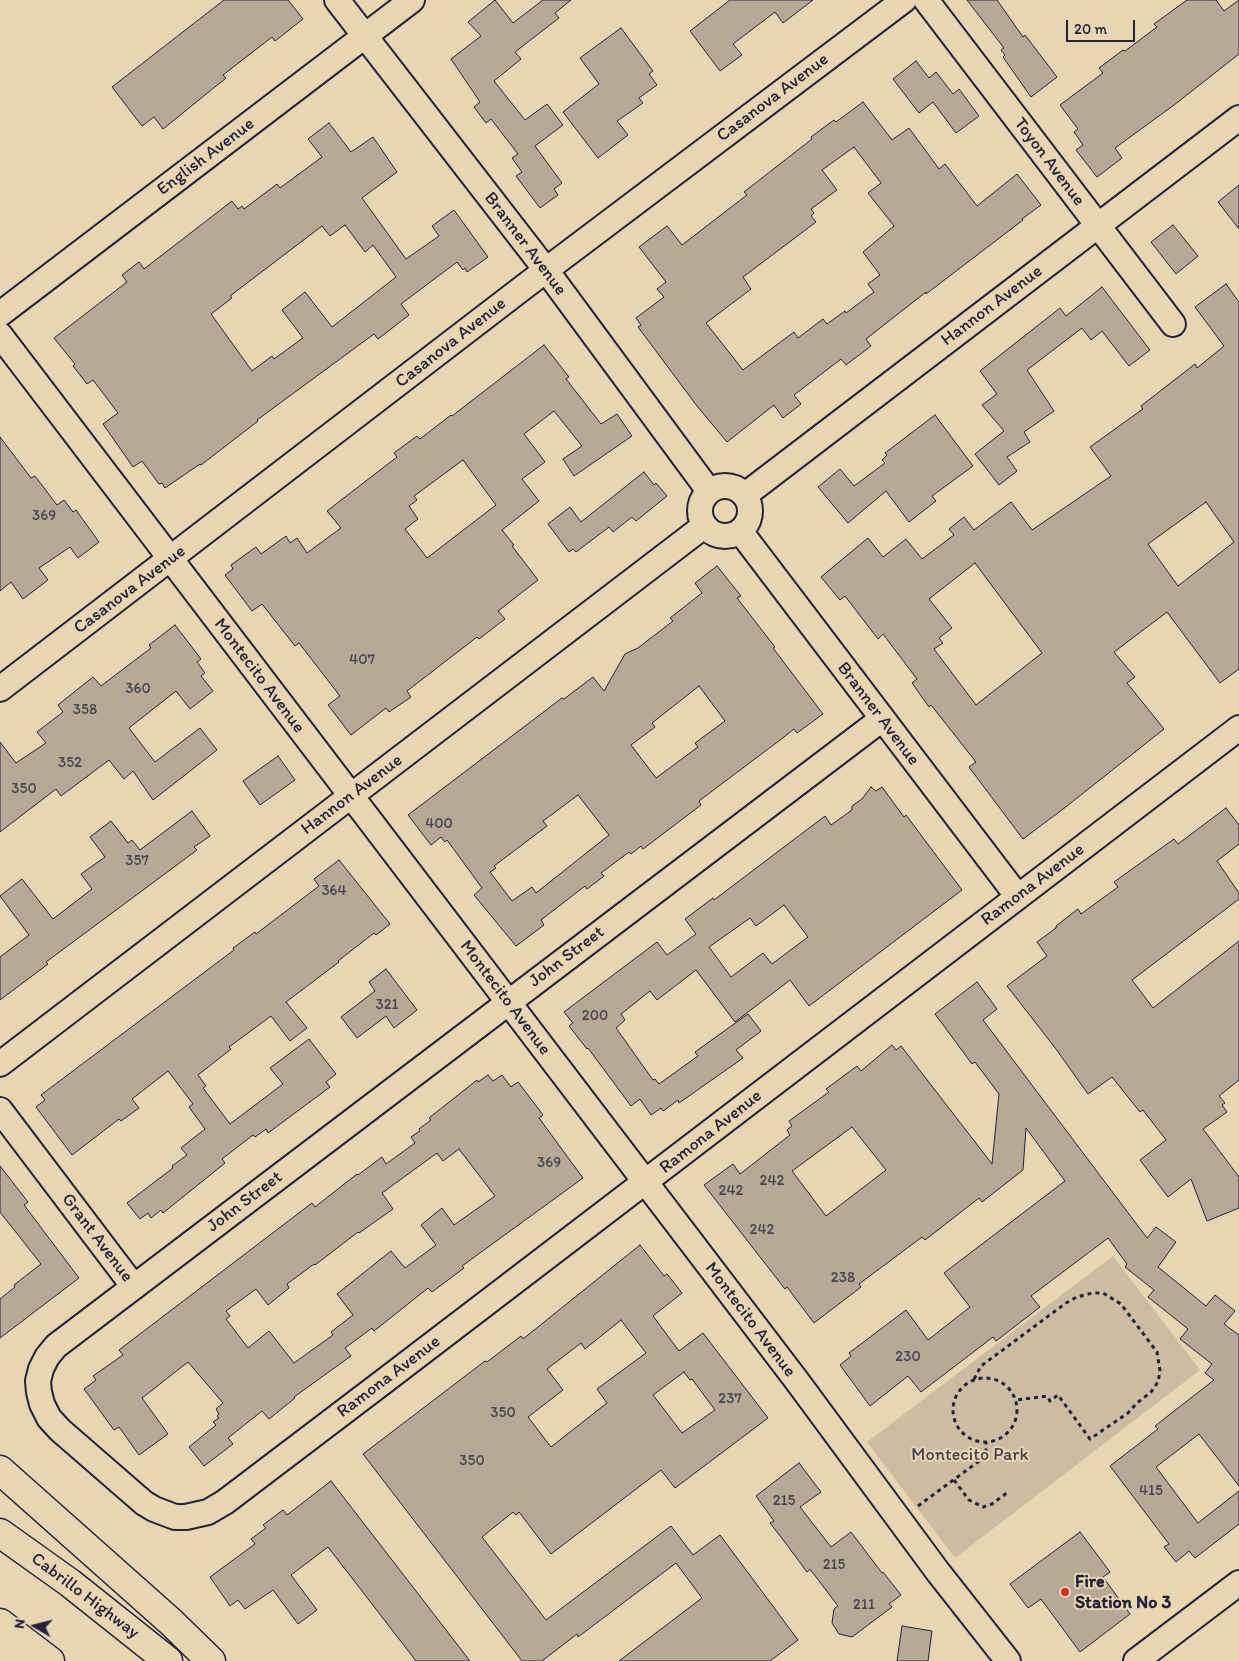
<!DOCTYPE html>
<html>
<head>
<meta charset="utf-8">
<style>
  body { margin:0 }
  #map { position:relative; width:1239px; height:1661px; overflow:hidden; background:#e8d6b3; font-family:Itim,sans-serif }
  canvas { display:block }
  .north { position:absolute; left:10px; top:1601px; width:50px; height:50px; -webkit-text-stroke:4px #e8d6b3; paint-order:stroke; rotate:278deg; font-size:14px; font-weight:700; line-height:20px; text-align:center; color:#22223b }
  .north::after { content:''; display:block; margin:auto; width:18px; height:22px; background:#22223b; clip-path:polygon(50% 0,100% 100%,50% 72%,0 100%) }
  .scale { position:absolute; left:1066px; top:20px; width:69px; height:22px; box-sizing:border-box; border:2px solid #22223b; border-top:0; padding-left:6px; font-size:15px; line-height:18px; white-space:nowrap; color:#22223b; -webkit-text-stroke:4px #e8d6b3; paint-order:stroke }
</style>
</head>
<body>
<div id="map">
<canvas width="1239" height="1661"></canvas>
<div class="north">N</div>
<div class="scale">20 m</div>
</div>
<script>
const context = document.querySelector('canvas').getContext('2d');
context.lineJoin = 'round';
function fill(path, color) {
  context.fillStyle = color;
  context.fill(path, 'evenodd');
}
function poly(rows) {
  const path = new Path2D();
  for (const r of rows) {
    if (r.length === 3) {
      path.moveTo(r[0] + r[2], r[1]);
      path.arc(r[0], r[1], r[2], 0, 2 * Math.PI);
      continue;
    }
    path.moveTo(r[0], r[1]);
    for (let i = 2; i < r.length; i += 2) path.lineTo(r[i], r[i + 1]);
  }
  return path;
}
function stroke(path, color, width, dash) {
  context.strokeStyle = color;
  context.lineWidth = width;
  context.lineCap = dash ? 'butt' : 'round';
  context.setLineDash(dash || []);
  context.stroke(path);
}
function write(font, color, halo, rows, align = 'center') {
  context.font = font + ' Itim,sans-serif';
  context.lineWidth = 4;
  context.setLineDash([]);
  context.textBaseline = 'middle';
  context.strokeStyle = halo;
  context.fillStyle = color;
  for (const [text, x, y, turn = 0] of rows) {
    context.save();
    context.translate(x, y);
    context.rotate((+turn || 0) * Math.PI / 180);
    context.textAlign = isNaN(turn) ? turn : align;
    if (halo) context.strokeText(text, 0, 0);
    context.fillText(text, 0, 0);
    context.restore();
  }
}
fill(poly([
  [1113,1256,1200,1370,955,1558,867,1442]
]), '#cbbca2');
const building = poly([
  [224,0,288,0,303,19,275,41,272,37,223,75,226,78,163,129,154,117,142,126,112,87,224,0],
  [495,0,513,23,543,0,571,0,555,13,559,18,515,52,521,59,494,81,525,120,547,104,563,125,535,146,562,183,554,189,558,195,540,208,516,176,522,172,512,158,518,154,491,119,486,123,474,107,480,102,451,59,481,36,468,22,495,0],
  [730,0,813,0,783,23,775,12,733,44,742,55,720,71,690,31,730,0],
  [967,0,997,0,1023,37,1025,35,1057,77,1031,97,1003,57,1005,55,1001,50,1004,48,967,0],
  [1187,0,1216,0,1224,11,1239,0,1239,54,1174,105,1115,148,1122,158,1097,177,1076,150,1083,145,1074,132,1078,129,1060,105,1103,73,1099,68,1123,50,1125,51,1157,27,1154,24,1187,0],
  [621,28,653,71,649,74,657,85,639,98,643,103,617,121,628,135,598,158,563,112,599,84,580,58,621,28],
  [916,61,929,78,936,72,953,94,959,89,979,116,956,133,933,102,919,113,893,79,916,61],
  [863,102,892,140,909,128,939,169,945,164,977,206,1017,174,1041,205,1022,219,1023,220,926,294,926,292,866,339,871,346,846,365,841,359,794,395,801,404,783,418,774,405,727,442,697,406,638,327,641,325,636,318,664,297,657,289,666,282,639,247,667,226,682,245,747,195,744,192,812,139,811,137,834,120,836,122,863,102],
  [854,147,881,183,868,193,894,226,863,252,880,275,868,284,874,292,846,313,845,311,827,324,823,319,798,338,794,332,743,370,706,323,751,289,743,277,816,222,811,216,814,213,811,209,837,190,822,170,854,147],
  [329,123,351,152,373,137,397,172,362,198,406,259,439,236,432,226,454,210,488,257,467,272,465,268,463,270,457,262,401,304,409,315,378,339,374,334,257,420,258,421,201,465,200,464,165,488,162,483,159,484,142,461,133,467,103,424,118,413,93,380,87,384,73,366,75,364,54,338,127,282,122,275,139,262,144,269,232,201,238,209,242,206,244,209,277,184,280,188,322,157,308,139,329,123],
  [345,225,365,252,373,245,396,277,332,327,305,292,282,310,303,338,274,359,272,356,252,371,211,314,232,298,230,296,322,226,330,236,345,225],
  [1239,185,1239,229,1218,202,1239,185],
  [1173,225,1198,256,1176,274,1151,242,1173,225],
  [1226,284,1239,302,1239,669,1220,683,1167,612,1114,652,1135,677,1127,683,1164,729,1067,806,1023,839,969,767,976,762,931,705,929,707,912,683,917,679,883,634,878,639,845,596,840,600,821,577,868,538,883,557,906,539,922,559,954,535,949,529,964,517,974,530,1011,502,1032,530,1111,476,1090,447,1143,409,1141,406,1195,364,1197,368,1224,346,1195,307,1226,284],
  [1206,502,1234,542,1178,586,1148,544,1206,502],
  [975,563,1042,653,976,705,934,649,943,643,939,638,952,628,929,599,975,563],
  [1102,287,1150,350,1129,366,1102,331,1091,340,1082,328,1027,370,1054,411,1024,432,1030,442,1007,457,1017,471,999,485,975,454,1004,431,982,405,997,394,980,371,1060,308,1066,316,1102,287],
  [544,345,569,377,566,379,601,424,617,414,632,436,574,476,563,459,582,446,554,411,524,434,545,462,522,479,539,501,502,530,514,545,512,546,538,580,498,611,505,619,479,639,477,637,407,691,411,697,389,712,386,708,351,735,328,705,340,696,299,643,295,646,262,604,252,611,225,575,233,569,231,565,256,547,261,554,286,536,290,543,297,538,307,553,341,528,327,511,397,457,394,453,417,436,420,439,451,415,452,416,544,345],
  [463,460,496,505,427,558,405,529,418,519,409,506,417,500,414,496,463,460],
  [935,415,973,466,932,496,936,501,909,522,886,491,848,523,818,487,840,469,854,486,885,463,882,460,887,455,885,453,935,415],
  [0,437,31,478,35,476,57,505,64,500,73,512,76,510,99,542,78,558,70,547,39,568,48,580,23,599,11,582,0,591,0,437],
  [644,472,654,485,656,483,667,496,636,521,632,517,613,532,609,527,576,552,573,549,569,552,548,524,570,507,581,522,644,472],
  [717,566,741,596,737,598,775,647,773,648,823,714,797,733,794,729,784,737,699,801,701,805,643,849,641,846,631,854,629,852,601,873,604,876,587,889,585,886,541,920,544,925,516,946,474,895,482,888,447,840,445,842,441,837,431,845,408,815,562,698,564,699,593,677,604,691,625,654,638,648,673,621,670,618,702,593,695,583,717,566],
  [699,686,725,721,695,743,698,747,656,778,631,745,655,727,652,723,699,686],
  [578,795,609,835,536,893,532,887,512,901,490,872,496,868,494,866,547,826,543,821,578,795],
  [175,625,201,659,197,662,205,673,201,676,213,691,190,709,176,691,129,728,155,762,200,728,217,750,153,800,133,771,124,779,109,760,61,796,56,789,0,832,0,742,16,763,46,743,37,732,63,712,58,705,93,677,101,686,151,648,149,645,175,625],
  [278,756,295,780,260,805,243,781,278,756],
  [871,787,876,791,882,787,904,817,906,815,962,890,809,1006,790,980,735,1022,696,970,657,1000,650,991,621,1014,625,1020,616,1028,653,1080,655,1079,659,1084,698,1056,695,1052,748,1014,761,1031,736,1050,743,1058,679,1103,678,1100,663,1111,661,1108,651,1115,640,1099,631,1106,588,1048,587,1049,569,1026,573,1023,564,1012,657,942,667,955,696,934,685,919,713,898,714,900,825,816,831,825,852,810,852,806,862,799,871,787],
  [784,905,808,937,772,964,763,953,731,977,709,947,750,918,756,926,784,905],
  [1226,808,1239,825,1239,844,1217,861,1239,893,1239,899,1132,980,1153,1008,1239,941,1239,1080,1219,1096,1225,1103,1222,1105,1227,1112,1203,1129,1239,1177,1239,1208,1207,1221,1191,1179,1168,1197,1140,1160,1166,1140,1143,1110,1140,1112,1112,1077,1088,1094,1056,1049,1007,986,1047,956,1037,942,1056,928,1056,926,1078,909,1081,914,1118,887,1114,882,1174,839,1178,844,1226,808],
  [192,811,210,836,194,847,197,850,46,962,48,964,0,1000,0,957,29,935,0,896,22,879,53,919,92,889,81,874,105,857,90,837,111,821,128,843,132,840,140,850,192,811],
  [339,860,390,924,376,935,374,933,338,961,339,962,286,1002,307,1028,290,1041,271,1016,229,1047,231,1049,198,1075,206,1086,203,1088,230,1124,283,1084,270,1068,309,1039,336,1074,326,1082,330,1087,268,1133,266,1129,255,1137,253,1135,222,1159,225,1163,163,1213,161,1210,151,1218,148,1213,140,1219,127,1203,173,1168,172,1166,187,1155,181,1148,205,1129,189,1107,193,1104,168,1071,132,1099,139,1108,121,1121,119,1119,72,1155,36,1107,45,1100,41,1095,234,950,233,948,255,932,256,934,319,886,314,879,339,860],
  [386,969,417,1010,394,1028,386,1016,357,1038,341,1017,375,991,369,982,386,969],
  [977,982,997,1009,983,1020,1147,1238,1156,1227,1176,1242,1158,1267,1206,1306,1215,1295,1235,1311,1224,1324,1239,1335,1239,1486,1199,1434,1156,1467,1198,1523,1239,1491,1239,1524,1195,1558,1189,1551,1176,1562,1164,1547,1169,1544,1110,1466,1158,1429,1155,1426,1214,1380,1205,1373,1212,1364,1180,1339,1188,1329,1148,1297,1154,1290,1125,1267,1127,1264,1108,1238,1031,1296,1040,1307,996,1341,993,1337,921,1392,908,1376,870,1406,840,1365,851,1356,849,1353,906,1310,928,1340,970,1307,944,1273,1065,1181,1026,1128,1023,1170,982,1202,979,1198,925,1240,922,1237,859,1284,861,1287,814,1323,787,1287,785,1289,704,1185,733,1164,740,1174,790,1135,787,1130,792,1126,789,1121,829,1092,826,1089,857,1066,861,1071,892,1045,896,1050,901,1046,992,1164,999,1094,975,1062,972,1064,935,1014,977,982],
  [852,1127,886,1170,826,1216,792,1171,852,1127],
  [488,1075,493,1081,502,1075,511,1087,518,1082,543,1115,539,1118,583,1178,462,1266,464,1268,432,1292,428,1288,374,1331,372,1328,345,1348,351,1356,294,1397,295,1398,269,1419,262,1411,228,1438,233,1444,204,1466,189,1447,216,1425,213,1422,219,1418,217,1416,219,1414,216,1409,223,1403,188,1362,142,1398,168,1434,139,1455,119,1427,114,1430,84,1389,96,1380,93,1376,123,1355,119,1350,312,1203,315,1207,357,1174,358,1175,382,1157,386,1164,415,1143,411,1137,420,1131,419,1129,431,1120,429,1118,477,1080,478,1082,488,1075],
  [459,1149,495,1196,454,1225,442,1208,421,1225,436,1245,405,1268,391,1251,337,1294,353,1315,331,1332,333,1335,294,1363,269,1331,248,1348,226,1319,230,1316,226,1311,256,1289,268,1305,289,1288,287,1284,314,1264,315,1265,358,1232,359,1233,393,1209,382,1193,437,1153,443,1161,459,1149],
  [0,1166,28,1202,24,1205,79,1278,0,1338,0,1299,15,1287,14,1285,41,1264,0,1212,0,1166],
  [640,1245,664,1276,667,1274,682,1293,653,1316,679,1351,703,1333,768,1418,675,1488,661,1470,551,1554,519,1512,516,1515,513,1512,482,1537,546,1620,671,1526,693,1555,720,1535,798,1640,770,1661,619,1661,702,1598,676,1563,578,1637,577,1634,542,1661,522,1661,363,1454,485,1361,487,1362,521,1336,523,1339,640,1245],
  [621,1320,646,1353,597,1389,607,1403,551,1447,528,1417,563,1390,547,1369,581,1343,585,1349,621,1320],
  [684,1372,690,1380,692,1379,715,1410,682,1433,653,1395,684,1372],
  [799,1463,821,1492,800,1507,831,1547,851,1532,882,1573,883,1572,901,1595,889,1604,892,1607,852,1637,839,1634,832,1623,834,1609,838,1606,810,1569,807,1572,784,1541,770,1523,774,1521,756,1496,799,1463],
  [331,1481,470,1661,416,1661,328,1547,291,1575,317,1610,298,1624,273,1590,245,1609,238,1600,230,1606,210,1577,255,1544,251,1539,266,1528,263,1525,283,1510,287,1515,331,1481],
  [1080,1532,1110,1572,1103,1577,1130,1614,1080,1652,1041,1599,1028,1608,1010,1584,1080,1532],
  [902,1626,932,1631,928,1661,897,1661,902,1626]
]);
fill(building, '#b7a995');
stroke(building, '#22223b', 1);
const minor = poly([
  [337,0,546,270,709,491],
  [926,0,1173,324],
  [0,314,412,0],
  [0,335,797,1381,938,1572,1008,1661],
  [725,511,25],
  [745,495,1239,118],
  [740,531,1018,897],
  [0,689,546,270,904,0],
  [882,719,56,1346,47,1357,41,1369,38,1381,39,1392,42,1404,49,1418,60,1430,144,1503,154,1509,175,1517,186,1517,208,1512,225,1502,383,1382,1239,728],
  [0,1064,704,526],
  [0,1110,134,1287],
  [1136,1661,1239,1583]
]);
const motorway = poly([
  [0,1470,171,1622,211,1661],
  [0,1533,70,1583,168,1661],
  [0,1623,50,1661],
  [0,1650,20,1661]
]);
stroke(minor, '#22223b', 28);
stroke(motorway, '#22223b', 31);
stroke(poly([
  [985,1410,32],
  [974,1379,981,1366,1066,1303,1077,1297,1092,1293,1103,1293,1121,1304,1157,1352,1160,1371,1158,1382,1151,1392,1137,1403,1128,1413,1090,1439,1058,1395,1050,1401,1047,1396,1016,1400],
  [954,1480,969,1500,983,1507,992,1504,1008,1492],
  [918,1506,986,1456,986,1442]
]), '#22223b', 3, [4, 4]);
stroke(minor, '#e8d6b3', 24);
stroke(motorway, '#e8d6b3', 28);
for (const [x, y, r, color] of [
  [1065,1592,5,"#c8321e"]
]) {
  const dot = new Path2D();
  dot.arc(x, y, r, 0, 2 * Math.PI);
  context.fillStyle = color;
  context.fill(dot);
  stroke(dot, '#e8d6b3', 2);
}
write('15px', '#474452', null, [
  ["369",44,516],
  ["407",362,660],
  ["360",138,689],
  ["358",85,710],
  ["352",70,763],
  ["350",24,789],
  ["400",439,824],
  ["357",137,861],
  ["364",334,891],
  ["321",387,1005],
  ["200",595,1016],
  ["369",549,1163],
  ["242",772,1181],
  ["242",731,1191],
  ["242",762,1230],
  ["238",843,1278],
  ["230",908,1357],
  ["237",730,1399],
  ["350",503,1413],
  ["350",472,1461],
  ["415",1151,1491],
  ["215",784,1501],
  ["215",834,1565],
  ["211",864,1605]
]);
write('18px', '#22223b', '#e8d6b3', [
  ["Casanova Avenue",773,98,-37],
  ["English Avenue",206,157,-37],
  ["Toyon Avenue",1049,162,53],
  ["Branner Avenue",525,244,53],
  ["Hannon Avenue",992,306,-37],
  ["Casanova Avenue",451,343,-38],
  ["Casanova Avenue",130,590,-37],
  ["Montecito Avenue",259,676,53],
  ["Branner Avenue",878,714,53],
  ["Hannon Avenue",352,795,-37],
  ["Ramona Avenue",1033,885,-37],
  ["John Street",567,957,-37],
  ["Montecito Avenue",505,998,53],
  ["Ramona Avenue",711,1132,-38],
  ["John Street",245,1202,-37],
  ["Grant Avenue",97,1238,53],
  ["Montecito Avenue",750,1320,53],
  ["Ramona Avenue",389,1377,-37],
  ["Cabrillo Highway",85,1596,37]
]);
write('18px', '#444150', '#e8d6b3', [
  ["Montecito Park",970,1455]
]);
write('bold 18px', '#22223b', '#e8d6b3', [
  ["Fire",1075,1582],
  ["Station No 3",1075,1603]
], 'left');
</script>
</body>
</html>
